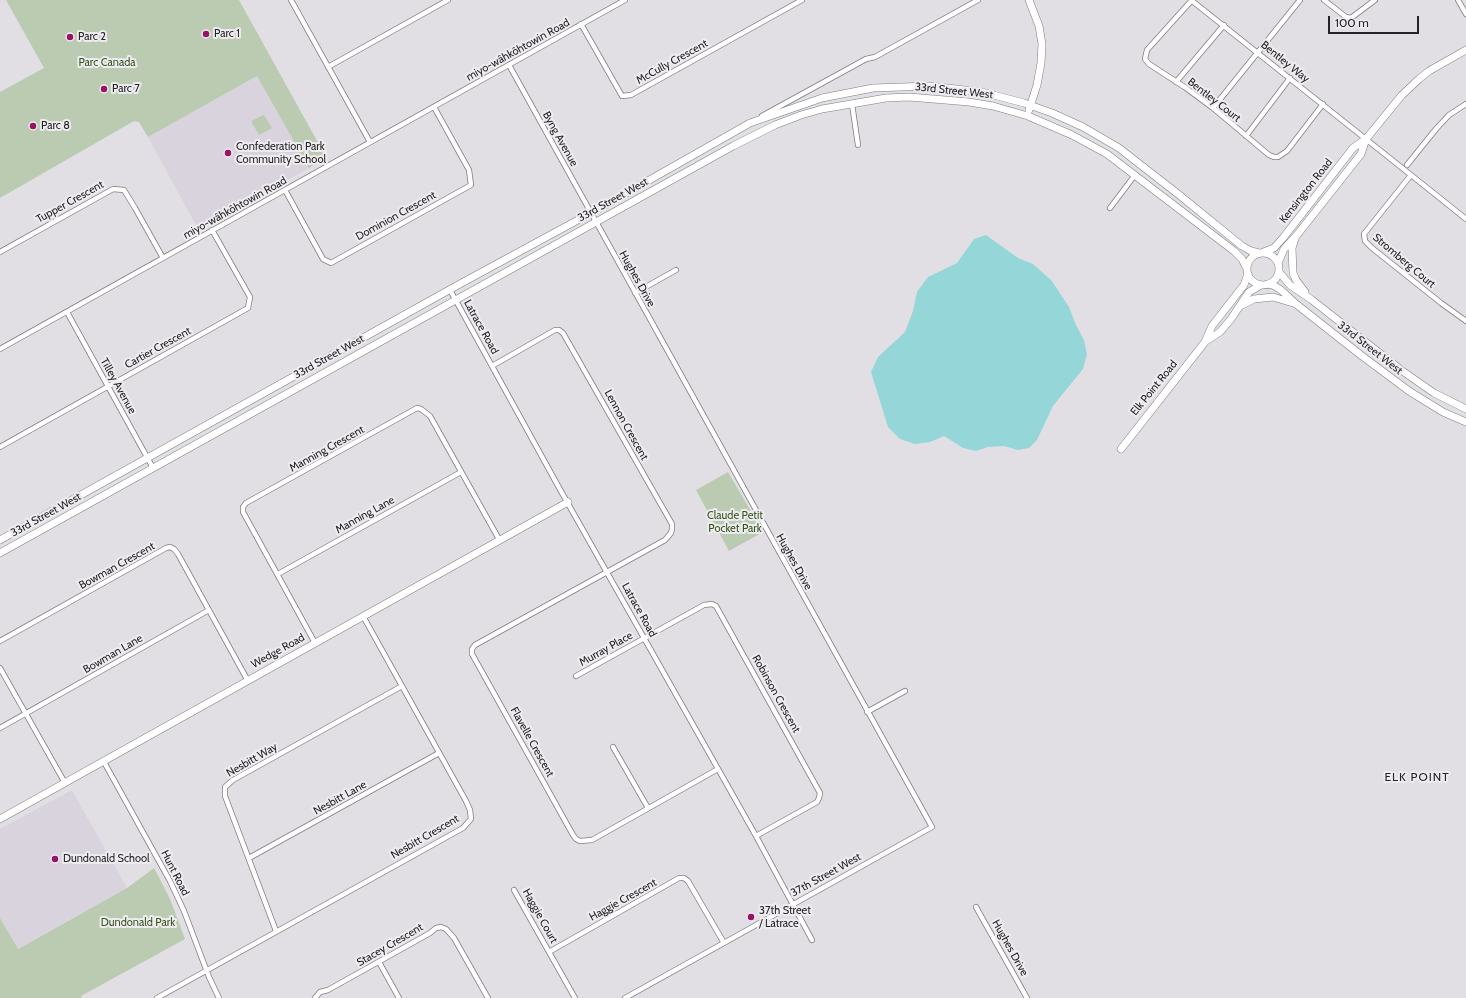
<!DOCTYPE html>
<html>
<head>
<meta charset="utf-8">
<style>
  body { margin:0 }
  #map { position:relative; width:1466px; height:998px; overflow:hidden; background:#e1dfe4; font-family:Cabin,sans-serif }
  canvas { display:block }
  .scale { position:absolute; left:1328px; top:16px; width:91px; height:18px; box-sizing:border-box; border:2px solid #252425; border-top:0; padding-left:5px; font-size:12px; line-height:14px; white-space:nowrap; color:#252425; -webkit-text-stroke:3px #efecf1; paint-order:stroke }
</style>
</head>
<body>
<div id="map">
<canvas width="1466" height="998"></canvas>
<div class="scale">100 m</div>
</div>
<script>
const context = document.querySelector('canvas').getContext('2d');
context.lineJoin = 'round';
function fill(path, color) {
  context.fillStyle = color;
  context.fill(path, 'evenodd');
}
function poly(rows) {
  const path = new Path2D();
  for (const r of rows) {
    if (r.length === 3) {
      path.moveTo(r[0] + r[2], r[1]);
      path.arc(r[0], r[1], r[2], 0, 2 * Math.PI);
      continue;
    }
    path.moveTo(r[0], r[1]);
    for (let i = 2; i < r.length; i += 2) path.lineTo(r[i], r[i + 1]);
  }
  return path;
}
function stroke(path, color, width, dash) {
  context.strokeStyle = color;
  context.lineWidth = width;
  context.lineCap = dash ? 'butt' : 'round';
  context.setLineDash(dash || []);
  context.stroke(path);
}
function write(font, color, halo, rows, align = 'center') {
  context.font = font + ' Cabin,sans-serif';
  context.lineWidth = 4;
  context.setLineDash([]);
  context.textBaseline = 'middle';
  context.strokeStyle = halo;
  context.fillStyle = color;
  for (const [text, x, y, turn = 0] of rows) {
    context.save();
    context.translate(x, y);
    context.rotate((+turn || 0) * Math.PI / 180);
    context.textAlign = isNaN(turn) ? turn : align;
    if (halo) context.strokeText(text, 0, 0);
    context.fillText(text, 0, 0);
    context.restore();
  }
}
fill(poly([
  [257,76,309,168,198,229,148,137],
  [72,790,127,888,17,949,0,918,0,829]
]), '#d9d3de');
fill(poly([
  [6,0,239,0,326,157,309,168,257,76,148,137,139,122,134,121,0,198,0,92,44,68],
  [264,115,272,128,259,135,251,121],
  [728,472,763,532,729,551,696,490],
  [154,868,170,899,185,939,81,996,82,998,0,998,0,918,18,949,127,888]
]), '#bacbb1');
fill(poly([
  [986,235,1018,258,1033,264,1052,281,1069,307,1076,325,1084,340,1087,354,1083,369,1053,406,1037,440,1029,448,1018,450,1004,446,988,447,976,451,963,448,944,436,930,442,915,444,900,439,888,427,871,372,878,357,905,332,913,311,917,292,928,277,957,263,974,239]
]), '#95d7d9');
const street = poly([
  [291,0,370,142],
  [1191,0,1411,175,1364,234,1365,241,1372,248,1441,303,1466,321],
  [1192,0,1147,50,1145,59,1149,64,1186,88,1213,108,1269,155,1274,157,1278,157,1287,151,1323,104],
  [1324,0,1346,17,1351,18,1375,0],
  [1458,0,1466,14],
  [581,24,622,96,631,95,802,0],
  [509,65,932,827,625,998],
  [328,67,448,0],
  [1176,82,1224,25],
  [852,104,858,145],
  [1213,108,1300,0],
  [762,116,866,59,875,57,978,0],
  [1246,136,1290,78],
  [1407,165,1436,129,1449,115,1466,104],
  [1411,175,1466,219],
  [285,190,323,259,331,263,471,185,469,170,434,107],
  [1110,208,1135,175],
  [0,252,113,189,124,190,135,208,163,258],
  [450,290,562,493,756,836,812,940],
  [635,293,676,270],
  [67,312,153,468],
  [0,349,625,0],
  [492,366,555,330,559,330,563,333,672,524,672,529,671,533,665,540,475,645,472,649,472,654,534,765,573,835,576,839,580,841,592,840,718,769],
  [0,447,248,308,250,297,212,230],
  [278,574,461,472],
  [0,641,166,548,170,547,174,549,178,554,248,681],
  [315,643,243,512,243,507,246,503,417,408,421,409,430,416,500,541],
  [0,668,65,783],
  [576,676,704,605,712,604,716,606,820,793,819,798,817,802,756,836],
  [867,712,905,691],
  [0,728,209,610],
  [613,747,648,808],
  [104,762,170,881,184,911,209,977,219,998],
  [249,858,439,753],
  [514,890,549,952],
  [976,907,1027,998],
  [276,931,225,796,225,787,233,780,402,686],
  [379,962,399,998],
  [157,998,463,828,471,819,470,810,466,801,363,616],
  [315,998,320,992,328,990,371,966,430,933,436,928,441,927,446,929,454,938,488,998],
  [575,998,549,952,679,878,684,878,688,881,724,943]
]);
const secondary = poly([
  [1029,0,1039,26,1042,44,1041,63,1037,85,1029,110],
  [1295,239,1292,248,1293,273,1296,280,1305,292],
  [1261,253,1274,248,1283,238,1353,148,1366,139],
  [1263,269,16],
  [1278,263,1284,249,1297,235,1361,154,1366,139,1402,95,1419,79,1429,71,1466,50],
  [1279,272,1290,285,1312,300,1401,370,1434,393,1466,409],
  [1267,284,1273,285,1281,290,1296,304,1362,356,1409,391,1443,412,1466,422],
  [1240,306,1254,299,1273,297,1293,303],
  [1206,341,1220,332,1231,319,1249,292,1261,285],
  [1121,449,1205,342,1212,326,1244,285,1248,274],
  [0,540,458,285,600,208,750,123,822,98,873,88,930,86,982,92,1024,103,1052,113,1083,127,1119,148,1178,194,1242,246,1251,251,1259,253],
  [0,553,733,146,775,125,801,115,822,109,886,98,909,97,969,102,993,106,1028,116,1072,135,1107,154,1234,251,1242,259,1247,269],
  [0,819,568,502]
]);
stroke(street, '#7f7d81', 6);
stroke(secondary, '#7f7d81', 8);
stroke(street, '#fff', 4.5);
stroke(secondary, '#fff', 7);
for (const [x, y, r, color] of [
  [206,34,4,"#981266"],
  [70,37,4,"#981266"],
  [104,89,4,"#981266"],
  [33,126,4,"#981266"],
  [228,153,4,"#981266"],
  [55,859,4,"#981266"],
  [751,917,4,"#981266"]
]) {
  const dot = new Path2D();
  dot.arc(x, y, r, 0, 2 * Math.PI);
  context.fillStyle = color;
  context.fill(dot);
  stroke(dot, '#efecf1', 1.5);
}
write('11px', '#252425', '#efecf1', [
  ["Parc 1",214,34],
  ["Parc 2",78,37],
  ["Parc 7",112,89],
  ["Parc 8",41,126],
  ["Confederation Park",236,147],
  ["Community School",236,160],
  ["Dundonald School",63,859],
  ["37th Street",759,911],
  ["/ Latrace",759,924]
], 'left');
write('11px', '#252425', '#efecf1', [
  ["miyo-wâhkôhtowin Road",518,50,-29],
  ["McCully Crescent",672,62,-29],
  ["Bentley Way",1285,62,39],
  ["33rd Street West",954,91,6],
  ["Bentley Court",1214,100,38],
  ["Byng Avenue",560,139,61],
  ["Kensington Road",1306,191,-52],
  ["33rd Street West",613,200,-29],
  ["Tupper Crescent",70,202,-29],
  ["miyo-wâhkôhtowin Road",235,208,-29],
  ["Dominion Crescent",396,216,-29],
  ["Stromberg Court",1404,261,40],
  ["Hughes Drive",637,279,61],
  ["Latrace Road",481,327,61],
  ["Cartier Crescent",158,348,-29],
  ["33rd Street West",1370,348,38],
  ["33rd Street West",329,357,-29],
  ["Tilley Avenue",118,386,61],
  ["Elk Point Road",1154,388,-51],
  ["Lennon Crescent",626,425,61],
  ["Manning Crescent",327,449,-29],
  ["33rd Street West",46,515,-29],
  ["Manning Lane",365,515,-29],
  ["Hughes Drive",794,562,61],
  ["Bowman Crescent",117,566,-29],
  ["Latrace Road",639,610,61],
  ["Murray Place",606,649,-29],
  ["Wedge Road",278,651,-29],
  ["Bowman Lane",113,654,-30],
  ["Robinson Crescent",776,694,61],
  ["Flavelle Crescent",532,742,61],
  ["Nesbitt Way",252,760,-30],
  ["Nesbitt Lane",340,798,-29],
  ["Nesbitt Crescent",425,837,-30],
  ["Hunt Road",175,873,63],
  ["37th Street West",826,875,-29],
  ["Haggie Crescent",623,900,-29],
  ["Haggie Court",540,916,61],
  ["Stacey Crescent",390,945,-30],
  ["Hughes Drive",1010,948,61]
]);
write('11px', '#34561a', '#efecf1', [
  ["Parc Canada",107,63],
  ["Claude Petit",735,516],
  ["Pocket Park",735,529],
  ["Dundonald Park",138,923]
]);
context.letterSpacing = '1px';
write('12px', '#252425', '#efecf1', [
  ["ELK POINT",1417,777]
]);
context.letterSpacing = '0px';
</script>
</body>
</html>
